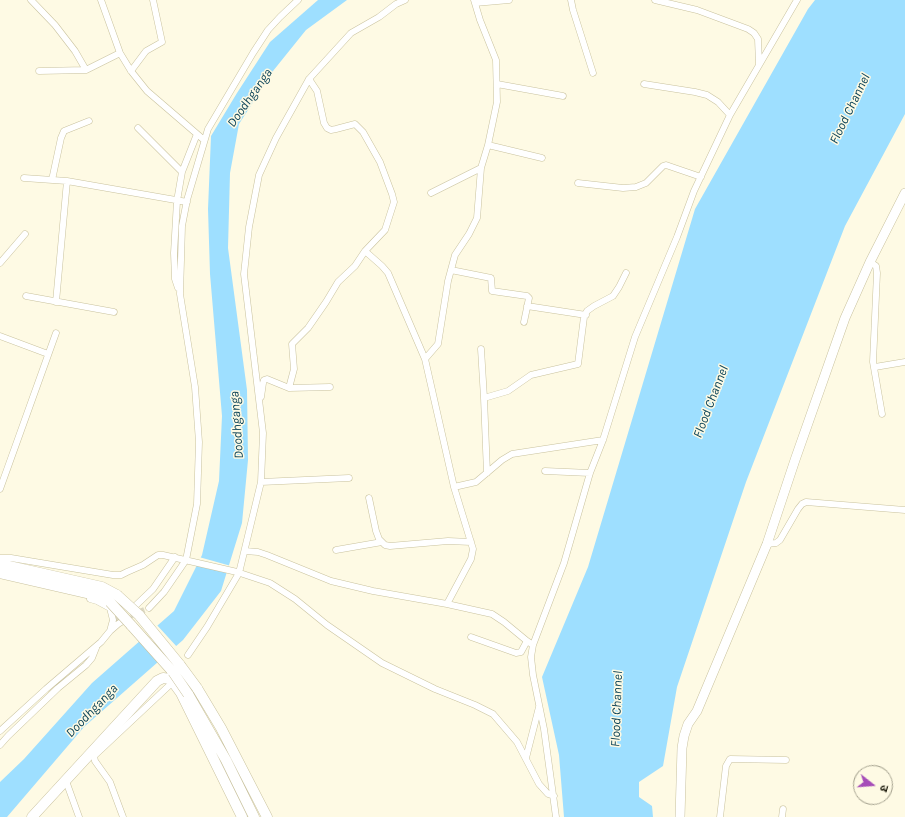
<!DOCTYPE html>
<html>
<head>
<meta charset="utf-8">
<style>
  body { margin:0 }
  #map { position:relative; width:905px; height:817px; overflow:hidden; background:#fefae4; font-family:Karla,"Noto Sans Devanagari",sans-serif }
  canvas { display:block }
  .north { position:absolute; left:853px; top:765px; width:40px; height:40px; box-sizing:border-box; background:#fefae4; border:1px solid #a3a08d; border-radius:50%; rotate:107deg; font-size:11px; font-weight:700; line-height:16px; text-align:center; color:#1a180a }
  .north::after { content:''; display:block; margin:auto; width:14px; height:18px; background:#a64db8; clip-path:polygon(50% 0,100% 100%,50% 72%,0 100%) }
</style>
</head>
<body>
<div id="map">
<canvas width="905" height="817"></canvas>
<div class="north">उ</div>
</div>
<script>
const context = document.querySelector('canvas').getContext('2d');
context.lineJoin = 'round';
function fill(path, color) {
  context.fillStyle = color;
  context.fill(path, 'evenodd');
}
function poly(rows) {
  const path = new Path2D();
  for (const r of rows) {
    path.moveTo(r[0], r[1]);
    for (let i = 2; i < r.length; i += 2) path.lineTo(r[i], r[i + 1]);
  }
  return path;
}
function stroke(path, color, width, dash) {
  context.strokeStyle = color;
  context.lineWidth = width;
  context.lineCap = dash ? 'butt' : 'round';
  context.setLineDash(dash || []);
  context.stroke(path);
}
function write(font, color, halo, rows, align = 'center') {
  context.font = font + ' Karla,sans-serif';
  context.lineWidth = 3;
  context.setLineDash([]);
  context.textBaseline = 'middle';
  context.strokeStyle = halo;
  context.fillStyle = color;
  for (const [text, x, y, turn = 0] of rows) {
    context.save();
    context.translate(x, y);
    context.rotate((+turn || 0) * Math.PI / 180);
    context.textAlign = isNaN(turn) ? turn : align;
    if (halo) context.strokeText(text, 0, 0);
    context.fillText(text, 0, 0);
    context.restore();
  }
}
fill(poly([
  [318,0,347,0,306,30,273,71,239,124,230,173,228,248,247,390,248,460,242,523,221,591,183,640,84,727,7,817,0,817,0,782,24,759,92,683,174,611,202,555,219,481,222,416,210,274,208,209,211,136,237,93,270,42],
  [815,0,905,0,905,114,845,226,746,482,677,687,663,766,639,782,639,797,652,806,653,817,564,817,559,755,542,677,588,567,695,209,808,9]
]), '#9edfff');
fill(poly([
  [199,557,231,566,228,573,195,564],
  [156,624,178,648,161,663,139,639]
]), '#fefae4');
stroke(poly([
  [113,620,132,615,149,608]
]), '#dcd8c3', 6, [6, 3]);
const minor = poly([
  [31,0,55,25,75,51,86,70],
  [101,0,120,53,131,71,147,91,204,140],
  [571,0,573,10,593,73],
  [655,0,697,10,748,29,754,33,758,39,759,64],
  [475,3,509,0],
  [39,71,86,70,120,53],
  [131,71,146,51,162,42,153,0],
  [497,84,563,96],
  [644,84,695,92,707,95,718,102,730,115],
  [138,128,182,172,177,201,174,253,175,279,178,288],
  [488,145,542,158],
  [182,172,197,134],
  [24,178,67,181,187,202],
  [52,180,61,138,64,131,89,121],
  [578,183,623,188,636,187,646,183,663,166,666,165,701,177],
  [431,193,481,168],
  [365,251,382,266,388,273,425,359],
  [870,262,876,266,877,273,873,362,882,414],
  [0,263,25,234],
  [451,270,491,278,492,291,527,296,529,298,524,322],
  [26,296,114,312],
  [56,302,67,181],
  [527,306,586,315],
  [0,336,48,354],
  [481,349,484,398],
  [875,367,905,362],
  [289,388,294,369,292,344,308,328,326,302,338,282,355,266,365,251,385,230,394,202,392,194,380,162,363,132,355,124,336,129,331,130,327,128,324,123,317,91,309,79],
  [261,397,263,383,264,380,267,379,289,388,330,387],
  [545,471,590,473],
  [487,473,484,398,508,391,531,375,578,364,584,317,587,311,594,306,613,296,619,287,626,273],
  [261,482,349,478],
  [454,487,476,482,502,460,512,454,603,440],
  [0,489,56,333],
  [369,498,376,531,379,539,385,545,390,546,448,541,471,542],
  [767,544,776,543,780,540,798,509,802,504,806,502,905,510],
  [336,550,382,542],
  [245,551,258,552,267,555,331,581,373,591,447,604,492,614,504,622,527,641,533,645],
  [0,558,11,558,113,575,121,575,127,572,143,565,158,555,163,555,237,572,270,583,295,599,327,625,382,663,435,689,475,705,493,714,517,742,539,784,548,794,554,796],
  [447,604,471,559,473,549,454,487,425,359,438,344,448,281,455,255,469,234,477,218,481,168,488,145,497,102,496,60,480,20,474,0],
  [149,608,164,592,186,560,197,504,199,442,195,387,180,294,182,226,187,200,208,129,253,53,268,30,280,17,298,0],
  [132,609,153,589,175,557],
  [110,631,118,624,126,619],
  [471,637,516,653,521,652,527,641],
  [188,655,207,627,239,573,261,482,263,433,244,274,249,227,259,175,276,138,309,79,351,33,379,17,396,4,405,0],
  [0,731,46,689,101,642,110,631,113,620,110,608,97,601,90,599],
  [0,745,8,736,58,688,86,665,92,658,96,648],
  [526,758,539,707],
  [66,781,79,817],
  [123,817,110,782,95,761,94,756,174,681],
  [556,817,544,729,533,675,531,657,533,645,564,563,590,473,603,440,635,337,677,237,694,191,730,115,797,0],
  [720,817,726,766,730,759,786,760],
  [782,817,783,809]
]);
const secondary = poly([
  [680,817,682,748,684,736,688,724,697,711,767,544,795,460,845,318,870,262,905,193]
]);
const primary = poly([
  [0,564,102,587,117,595],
  [0,573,99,596,110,602],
  [139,615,180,665],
  [131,625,173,672],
  [197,688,221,728,267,817],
  [188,694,226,760,254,817],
  [32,817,157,681,163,678,170,679,173,682,181,693,242,817]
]);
stroke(minor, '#c9c29e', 7);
stroke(secondary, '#c9c29e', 10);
stroke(primary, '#c9c29e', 11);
stroke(minor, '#fff', 6);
stroke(secondary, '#fff', 9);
stroke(primary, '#fff', 10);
const primaryBridge = poly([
  [117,595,139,615],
  [110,602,131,625],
  [180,665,197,688],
  [173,672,188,694]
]);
stroke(primaryBridge, '#c9c29e', 11, []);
stroke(primaryBridge, '#fff', 10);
write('italic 13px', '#0c4459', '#fefae4', [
  ["Doodhganga",250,98,-55],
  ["Flood Channel",850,109,-64],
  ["Flood Channel",711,402,-69],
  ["Doodhganga",237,425,-94],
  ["Flood Channel",617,709,-88],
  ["Doodhganga",92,711,-46]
]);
</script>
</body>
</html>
